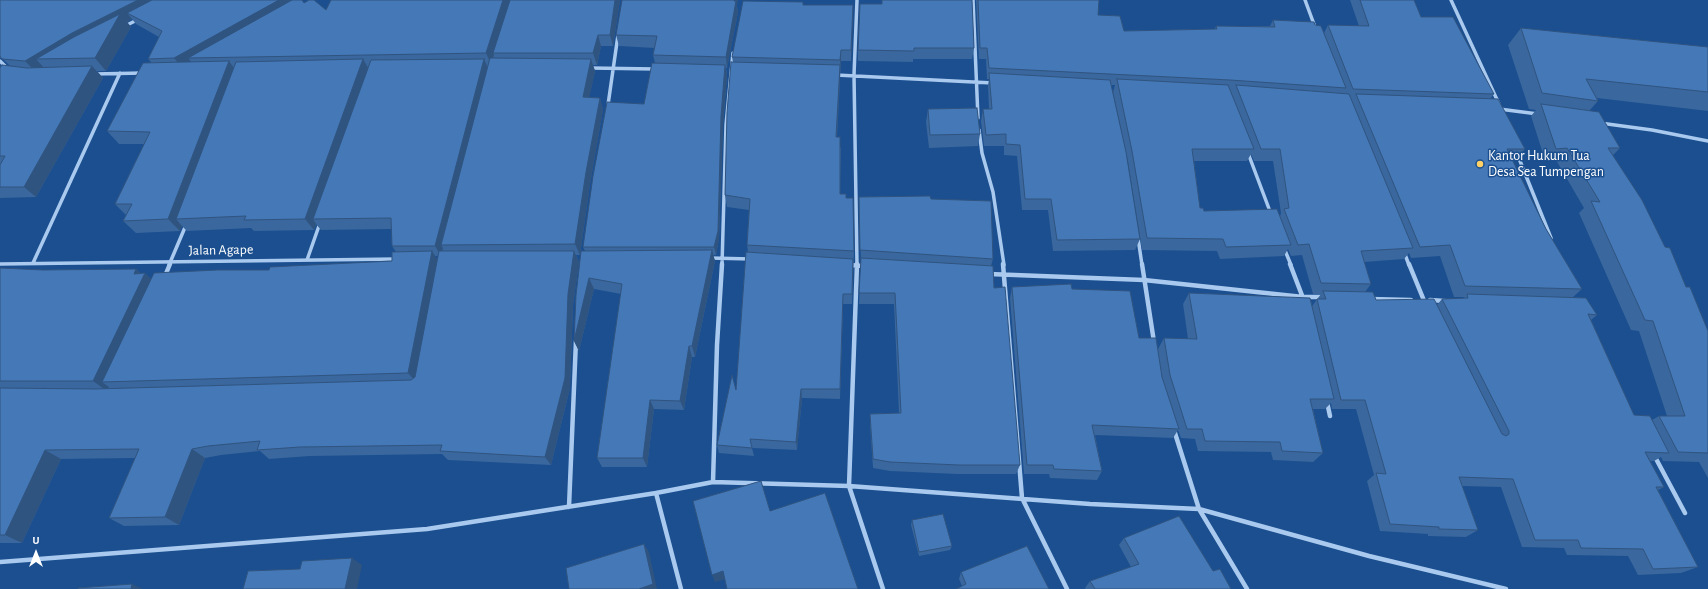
<!DOCTYPE html>
<html>
<head>
<meta charset="utf-8">
<style>
  body { margin:0 }
  #map { position:relative; width:1708px; height:589px; overflow:hidden; background:#1b4f8f; font-family:"Alegreya Sans",sans-serif }
  canvas { display:block }
  .north { position:absolute; left:16px; top:533px; width:40px; height:40px; -webkit-text-stroke:3px #1b4f8f; paint-order:stroke; rotate:0deg; font-size:11px; font-weight:700; line-height:16px; text-align:center; color:#fff }
  .north::after { content:''; display:block; margin:auto; width:14px; height:18px; background:#fff; clip-path:polygon(50% 0,100% 100%,50% 72%,0 100%) }
</style>
</head>
<body>
<div id="map">
<canvas width="1708" height="589"></canvas>
<div class="north">U</div>
</div>
<script>
const context = document.querySelector('canvas').getContext('2d');
context.lineJoin = 'round';
function poly(rows) {
  const path = new Path2D();
  for (const r of rows) {
    path.moveTo(r[0], r[1]);
    for (let i = 2; i < r.length; i += 2) path.lineTo(r[i], r[i + 1]);
  }
  return path;
}
function stroke(path, color, width, dash) {
  context.strokeStyle = color;
  context.lineWidth = width;
  context.lineCap = dash ? 'butt' : 'round';
  context.setLineDash(dash || []);
  context.stroke(path);
}
function fill(path, color) {
  context.fillStyle = color;
  context.fill(path, 'evenodd');
}
function write(font, color, halo, rows, align = 'center') {
  context.font = font + ' "Alegreya Sans",sans-serif';
  context.lineWidth = 3;
  context.setLineDash([]);
  context.textBaseline = 'middle';
  context.strokeStyle = halo;
  context.fillStyle = color;
  for (const [text, x, y, turn = 0] of rows) {
    context.save();
    context.translate(x, y);
    context.rotate((+turn || 0) * Math.PI / 180);
    context.textAlign = isNaN(turn) ? turn : align;
    if (halo) context.strokeText(text, 0, 0);
    context.fillText(text, 0, 0);
    context.restore();
  }
}
stroke(poly([
  [973,0,978,118],
  [1305,0,1315,27],
  [1451,0,1499,104],
  [125,26,139,19],
  [0,61,7,68],
  [590,68,655,69],
  [94,74,143,73],
  [836,75,993,83],
  [608,105,618,35],
  [1499,109,1538,114],
  [1600,123,1652,130,1708,141],
  [979,130,982,153,993,192,1004,265],
  [1516,151,1551,238],
  [1248,153,1271,214],
  [1138,238,1142,265],
  [1284,248,1291,265],
  [1404,252,1409,265],
  [710,258,751,259],
  [307,260,320,223],
  [33,263,120,73],
  [0,264,397,259],
  [169,265,186,225],
  [722,265,726,125,733,53],
  [849,265,851,265],
  [857,265,854,75,857,0]
]), '#a9c9ee', 3.5);
stroke(poly([
  [857,264,849,486,883,589],
  [1003,264,1022,498,1067,589],
  [1142,264,1154,342],
  [1290,264,1303,298],
  [1409,264,1425,303],
  [849,265,865,266],
  [989,274,1144,280,1303,297,1323,297],
  [165,276,170,264],
  [1370,299,1411,300],
  [1430,300,1445,301],
  [1327,402,1330,416],
  [1174,430,1199,509,1247,589],
  [1654,455,1685,513],
  [713,482,717,345,722,264],
  [656,493,681,589],
  [569,507,576,340],
  [0,562,427,529,656,493,713,482,849,486,1090,504,1199,509,1369,556,1506,589]
]), '#a9c9ee', 4.5);
fill(poly([
  [0,0,304,3,326,10,331,0,620,0,613,46,601,46,597,65,593,65,595,71,589,97,600,98,603,110,590,184,580,255,576,255,579,262,573,305,570,388,551,465,448,460,442,454,310,456,269,459,260,451,221,455,205,458,179,525,124,526,109,518,135,458,61,459,22,543,0,543,0,268,43,270,136,269,140,273,151,279,392,261,396,252,392,246,392,229,321,230,316,224,314,230,254,231,251,228,187,231,182,226,180,231,136,233,123,221,126,215,115,204,144,144,119,144,107,131,152,63,148,59,159,37,136,24,132,19,127,22,131,27,106,71,97,71,103,78,36,197,0,198,0,66,1,67,10,66,2,58,0,58],
  [435,256,438,256,437,260],
  [882,0,972,0,974,48,972,59,913,59,913,62,858,61,858,50,882,4],
  [976,0,1099,0,1098,15,1124,31,1215,29,1216,26,1270,26,1273,20,1315,25,1324,33,1328,25,1359,26,1350,0,1414,0,1421,17,1494,94,1490,99,1525,149,1514,161,1512,161,1546,229,1582,289,1573,297,1597,315,1591,320,1634,415,1652,420,1659,416,1667,416,1639,331,1631,330,1579,213,1584,208,1556,160,1545,160,1531,116,1536,110,1529,109,1508,45,1521,28,1708,47,1708,111,1597,98,1598,101,1589,111,1620,148,1613,155,1665,247,1686,287,1708,331,1708,478,1699,462,1663,461,1661,457,1654,461,1650,461,1664,487,1658,490,1698,567,1681,573,1638,575,1628,556,1567,555,1564,548,1522,547,1501,487,1462,486,1478,530,1466,537,1428,536,1428,534,1380,531,1367,481,1374,475,1356,409,1332,409,1331,403,1325,409,1313,409,1323,453,1313,462,1273,460,1271,452,1198,451,1195,439,1181,438,1178,430,1173,438,1095,435,1102,471,1097,480,1050,478,1049,474,1024,474,1010,298,1012,287,1072,289,1139,338,1158,349,1164,338,1188,339,1183,304,1189,293,1312,306,1321,294,1313,294,1302,255,1291,256,1288,249,1284,256,1220,259,1217,251,1142,250,1128,162,1113,92,1115,85,1111,85,1140,239,1135,250,1053,251,1048,210,1022,210,1017,156,1004,155,1004,146,984,146,981,121,983,109,989,109,988,85,989,79,987,79,986,59,979,59],
  [1251,154,1254,161,1273,161,1281,213,1280,216,1204,211,1200,208,1194,161,1247,161],
  [1409,253,1411,258,1440,256,1454,297,1464,297,1463,299,1442,299,1437,305,1376,300,1365,292,1371,284,1364,262,1404,259],
  [803,5,853,5,851,61,841,61,837,137,841,149,840,194,846,198,854,251,852,304,843,304,840,399,802,398,797,450,752,448,754,456,719,453,717,445,736,390,748,252,747,245,749,210,727,207,725,195,733,62,732,57],
  [737,6,738,12,727,68,726,68,727,75,723,125,719,239,716,255,713,255,715,261,695,357,692,357,684,410,654,409,647,467,602,467,597,458,621,294,594,289,579,351,574,341,585,251,583,247,644,104,655,63,653,55,654,48,619,46,616,35],
  [928,109,980,134,978,146,929,148,926,122],
  [931,199,993,259,991,266,994,288,1020,465,1016,474,957,474,890,471,873,468,870,424,870,414,899,413,894,304,859,304,861,262,859,209],
  [912,520,952,546,950,550,919,556,911,525],
  [1124,538,1213,571,1231,589,1086,589,1085,588,1090,581,1131,567,1119,545],
  [961,572,1049,589,962,586,959,579]
]), '#3a679d');
fill(poly([
  [138,0,170,0,127,13,132,19,127,22,131,27,106,71,95,58,36,59,44,68,36,72,25,61,72,33],
  [279,0,298,0,188,58,193,64,183,69,174,58],
  [503,0,511,0,493,53,494,55,491,64,486,53],
  [615,0,620,0,613,46,610,35],
  [734,0,738,0,737,6,738,12,727,68,726,57],
  [853,5,853,16,851,61,851,50],
  [598,35,601,46,597,65,593,53],
  [841,50,841,71,840,60],
  [363,59,370,71,313,219,316,224,314,230,305,219],
  [484,59,489,70,441,245,443,248,441,256,435,246],
  [591,59,595,71,587,109,583,97],
  [229,61,238,74,176,219,182,226,180,231,168,219],
  [725,65,727,75,723,125,719,239,716,255,714,247,721,116],
  [840,65,840,78,836,149,836,137],
  [92,66,103,78,36,197,24,187],
  [600,98,603,110,590,184,580,255,575,244,586,172],
  [712,250,715,261,695,357,692,346],
  [432,251,439,262,416,382,408,373],
  [574,251,579,262,573,305,570,388,551,465,545,457],
  [136,269,144,276,145,273,157,284,102,382,109,387,107,391,93,381],
  [589,278,594,289,579,351,574,341],
  [843,294,843,304,840,399,840,389],
  [689,346,692,357,684,410,680,401],
  [801,389,802,398,797,450,796,442],
  [650,400,654,409,647,467,643,458],
  [192,449,205,458,179,525,165,517],
  [45,450,61,459,22,543,5,535],
  [644,544,649,552,657,589,639,589],
  [352,558,362,565,357,589,345,589],
  [723,571,726,579,715,582,712,575],
  [132,584,143,589,131,589]
]), '#305480');
const building = poly([
  [0,0,138,0,72,33,25,61,2,59,0,56,0,0],
  [152,0,279,0,174,58,148,59,162,31,127,13,152,0],
  [292,0,302,0,304,3,309,0,314,0,326,10,331,0,503,0,486,53,188,58,292,0],
  [510,0,615,0,610,35,598,35,593,53,493,53,510,0],
  [622,0,734,0,734,1,736,1,726,57,653,55,657,36,616,35,622,0],
  [882,0,972,0,974,48,914,48,914,51,858,50,860,4,882,4,882,0],
  [978,0,1099,0,1098,15,1120,16,1124,31,1217,29,1216,26,1275,27,1273,20,1314,22,1315,25,1321,26,1346,88,1230,80,989,68,987,48,980,48,978,0],
  [1360,0,1414,0,1421,17,1453,17,1494,94,1353,89,1328,25,1369,26,1360,0],
  [743,1,803,2,803,5,853,5,851,50,841,50,840,60,732,57,743,1],
  [120,14,95,58,36,59,74,37,120,14],
  [1521,28,1708,47,1708,92,1586,79,1598,101,1542,93,1521,28],
  [490,58,591,59,583,97,600,98,586,172,575,244,441,245,490,58],
  [363,59,305,219,244,220,246,216,176,219,236,62,363,59],
  [484,59,435,246,392,246,391,218,313,219,371,60,484,59],
  [229,61,168,219,123,221,132,204,115,204,150,132,107,131,143,63,229,61],
  [731,62,840,65,836,137,840,137,840,194,846,194,846,198,853,198,854,251,747,245,750,199,725,195,727,113,731,62],
  [652,63,725,65,721,116,718,231,714,247,583,247,593,176,607,102,644,104,652,63],
  [2,65,27,68,92,66,24,187,0,187,0,165,5,156,0,156,0,68,2,65],
  [989,73,1110,80,1126,152,1140,239,1057,240,1051,199,1025,199,1020,145,1006,144,1006,134,986,135,983,109,992,109,989,73],
  [1117,79,1228,85,1254,149,1192,149,1200,208,1203,208,1204,211,1277,209,1291,245,1226,247,1223,239,1147,238,1132,151,1117,79],
  [1236,85,1349,94,1413,248,1361,251,1371,284,1321,283,1309,244,1298,245,1284,209,1289,208,1280,149,1261,149,1236,85],
  [1356,94,1498,99,1525,149,1507,149,1546,229,1582,289,1465,286,1450,245,1420,247,1356,94],
  [1541,104,1599,112,1620,148,1608,148,1642,200,1665,247,1670,248,1686,287,1690,287,1708,331,1708,453,1678,452,1659,416,1685,416,1653,321,1645,320,1591,201,1600,202,1567,148,1556,149,1541,104],
  [977,108,980,134,930,135,928,109,977,108],
  [930,196,931,199,991,201,993,259,860,250,859,197,930,196],
  [712,250,692,346,689,346,680,401,650,400,643,458,597,458,622,284,589,278,574,341,576,295,581,251,712,250],
  [432,251,408,373,102,382,154,273,217,270,269,270,270,267,392,261,392,252,432,251],
  [439,251,574,251,568,294,565,378,545,457,440,451,442,445,300,447,257,450,260,441,208,446,192,449,165,517,109,518,139,449,45,450,5,535,0,535,0,388,95,389,411,380,415,377,439,251],
  [746,252,853,259,852,294,843,294,840,389,801,389,796,442,750,439,752,448,717,445,732,375,736,390,746,252],
  [861,258,993,266,994,288,1005,287,1020,465,959,465,890,462,873,459,870,414,901,413,895,293,859,293,861,258],
  [0,268,43,270,136,269,134,274,145,273,93,381,0,381,0,268],
  [1071,284,1072,289,1130,291,1139,338,1156,338,1162,377,1179,429,1092,425,1102,471,1054,469,1053,465,1027,465,1012,287,1071,284],
  [1323,291,1373,292,1376,300,1434,299,1502,434,1506,436,1509,434,1509,431,1442,299,1468,298,1467,294,1586,298,1597,315,1588,314,1634,415,1650,416,1669,453,1645,452,1664,487,1656,487,1698,567,1653,569,1643,549,1581,548,1578,540,1535,540,1513,479,1459,477,1478,530,1439,529,1439,527,1390,524,1376,473,1386,474,1365,400,1341,400,1317,299,1326,299,1323,291],
  [1189,293,1310,298,1334,399,1310,399,1323,453,1282,451,1280,442,1205,441,1202,429,1187,429,1170,375,1164,338,1197,339,1189,293],
  [761,481,770,511,825,493,858,589,727,589,723,571,712,575,693,501,761,481],
  [943,514,952,546,919,552,912,520,943,514],
  [1179,516,1213,571,1220,569,1231,589,1095,589,1090,581,1139,564,1124,538,1179,516],
  [644,544,653,584,639,589,569,589,566,568,644,544],
  [1027,546,1049,589,956,589,966,584,961,572,1027,546],
  [352,558,345,589,243,589,248,571,300,569,302,561,352,558],
  [132,584,131,589,78,589,78,588,132,584]
]);
fill(building, '#4478b7');
stroke(building, '#305480', 1);
for (const [x, y, r, color] of [
  [1480,164,4,"#ffd166"]
]) {
  const dot = new Path2D();
  dot.arc(x, y, r, 0, 2 * Math.PI);
  context.fillStyle = color;
  context.fill(dot);
  stroke(dot, '#1b4f8f', 1.5);
}
write('14px', '#fff', '#1b4f8f', [
  ["Kantor Hukum Tua",1488,156],
  ["Desa Sea Tumpengan",1488,172]
], 'left');
write('14px', '#fff', '#1b4f8f', [
  ["Jalan Agape",221,250,-1]
]);
</script>
</body>
</html>
